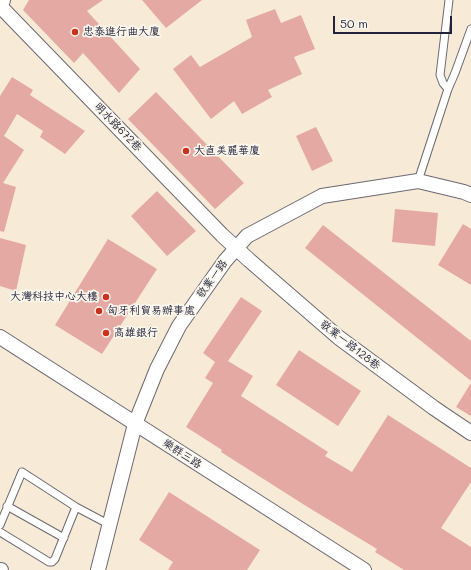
<!DOCTYPE html>
<html>
<head>
<meta charset="utf-8">
<style>
  body { margin:0 }
  #map { position:relative; width:471px; height:570px; overflow:hidden; background:#f7ebd7; font-family:Mali,sans-serif }
  canvas { display:block }
  .scale { position:absolute; left:333px; top:16px; width:119px; height:18px; box-sizing:border-box; border:2px solid #22223b; border-top:0; padding-left:5px; font-size:12px; line-height:14px; white-space:nowrap; color:#22223b; -webkit-text-stroke:3px #fbf7ec; paint-order:stroke }
</style>
</head>
<body>
<div id="map">
<canvas width="471" height="570"></canvas>
<div class="scale">50 m</div>
</div>
<script>
const context = document.querySelector('canvas').getContext('2d');
context.lineJoin = 'round';
function fill(path, color) {
  context.fillStyle = color;
  context.fill(path, 'evenodd');
}
function poly(rows) {
  const path = new Path2D();
  for (const r of rows) {
    path.moveTo(r[0], r[1]);
    for (let i = 2; i < r.length; i += 2) path.lineTo(r[i], r[i + 1]);
  }
  return path;
}
function stroke(path, color, width, dash) {
  context.strokeStyle = color;
  context.lineWidth = width;
  context.lineCap = dash ? 'butt' : 'round';
  context.setLineDash(dash || []);
  context.stroke(path);
}
function write(font, color, halo, rows, align = 'center') {
  context.font = font + ' Mali,"LXGW WenKai TC",sans-serif';
  context.lineWidth = 3.5;
  context.setLineDash([]);
  context.textBaseline = 'middle';
  context.strokeStyle = halo;
  context.fillStyle = color;
  for (const [text, x, y, turn = 0] of rows) {
    context.save();
    context.translate(x, y);
    context.rotate((+turn || 0) * Math.PI / 180);
    context.textAlign = isNaN(turn) ? turn : align;
    if (halo) context.strokeText(text, 0, 0);
    context.fillText(text, 0, 0);
    context.restore();
  }
}
fill(poly([
  [29,0,103,0,87,11,140,69,119,93,83,53,74,63,23,10],
  [142,0,202,0,166,28],
  [275,9,281,23,301,15,315,49,294,57,302,74,268,90,272,97,242,114,234,101,211,119,173,69,191,55,200,67,252,37,246,20],
  [12,77,33,90,30,95,85,131,65,154,40,137,43,131,17,114,4,136,24,150,3,183,16,187,4,232,0,231,0,96],
  [156,92,244,183,215,209,128,119],
  [316,127,333,161,312,171,296,136],
  [157,191,196,231,167,256,131,216],
  [395,209,438,213,435,246,392,242],
  [463,224,471,229,471,285,438,265],
  [323,225,471,341,471,381,305,248],
  [0,238,26,245,16,291,0,286],
  [108,239,157,269,102,354,55,325],
  [241,297,262,311,228,361,253,376,241,396,328,452,325,456,352,472,388,415,471,468,471,482,441,528,471,547,471,570,404,570,375,552,377,549,306,506,221,452,222,450,186,427,213,383,205,378,215,362,203,353],
  [299,350,361,391,338,426,276,385],
  [471,383,471,416,456,407],
  [169,492,260,550,247,570,168,570,173,562,139,540]
]), '#e5a9a3');
const service = poly([
  [448,89,443,83,440,75,449,0],
  [418,181,448,89,455,73,471,29],
  [7,506,64,538],
  [0,525,22,472,76,507,110,525],
  [0,532,49,562,52,562,55,559,76,507]
]);
const minor = poly([
  [0,6,222,235,249,260,338,337,434,408,471,433],
  [0,337,364,570],
  [0,570,1,570],
  [98,570,135,424,157,369,179,326,225,261,247,236,322,196,418,181,464,192,471,195]
]);
const tertiary = poly([
  [0,2,1,0]
]);
stroke(service, '#6d6872', 9);
stroke(minor, '#6d6872', 16);
stroke(tertiary, '#6d6872', 20);
stroke(service, '#fff', 7);
stroke(minor, '#fff', 14);
stroke(tertiary, '#fff', 18);
for (const [x, y, r, color] of [
  [75,32,4,"#c8321e"],
  [186,151,4,"#c8321e"],
  [106,297,4,"#c8321e"],
  [99,311,4,"#c8321e"],
  [106,333,4,"#c8321e"]
]) {
  const dot = new Path2D();
  dot.arc(x, y, r, 0, 2 * Math.PI);
  context.fillStyle = color;
  context.fill(dot);
  stroke(dot, '#fbf7ec', 1.5);
}
write('11px', '#22223b', '#fbf7ec', [
  ["忠泰進行曲大廈",83,32],
  ["大直美麗華廈",194,151],
  ["大灣科技中心大樓",98,297,"right"],
  ["匈牙利貿易辦事處",107,311],
  ["高雄銀行",114,333]
], 'left');
write('11px', '#22223b', '#fbf7ec', [
  ["明水路672巷",118,127,46],
  ["敬業一路",212,279,-54],
  ["敬業一路128巷",350,345,38],
  ["樂群三路",182,454,33]
]);
</script>
</body>
</html>
